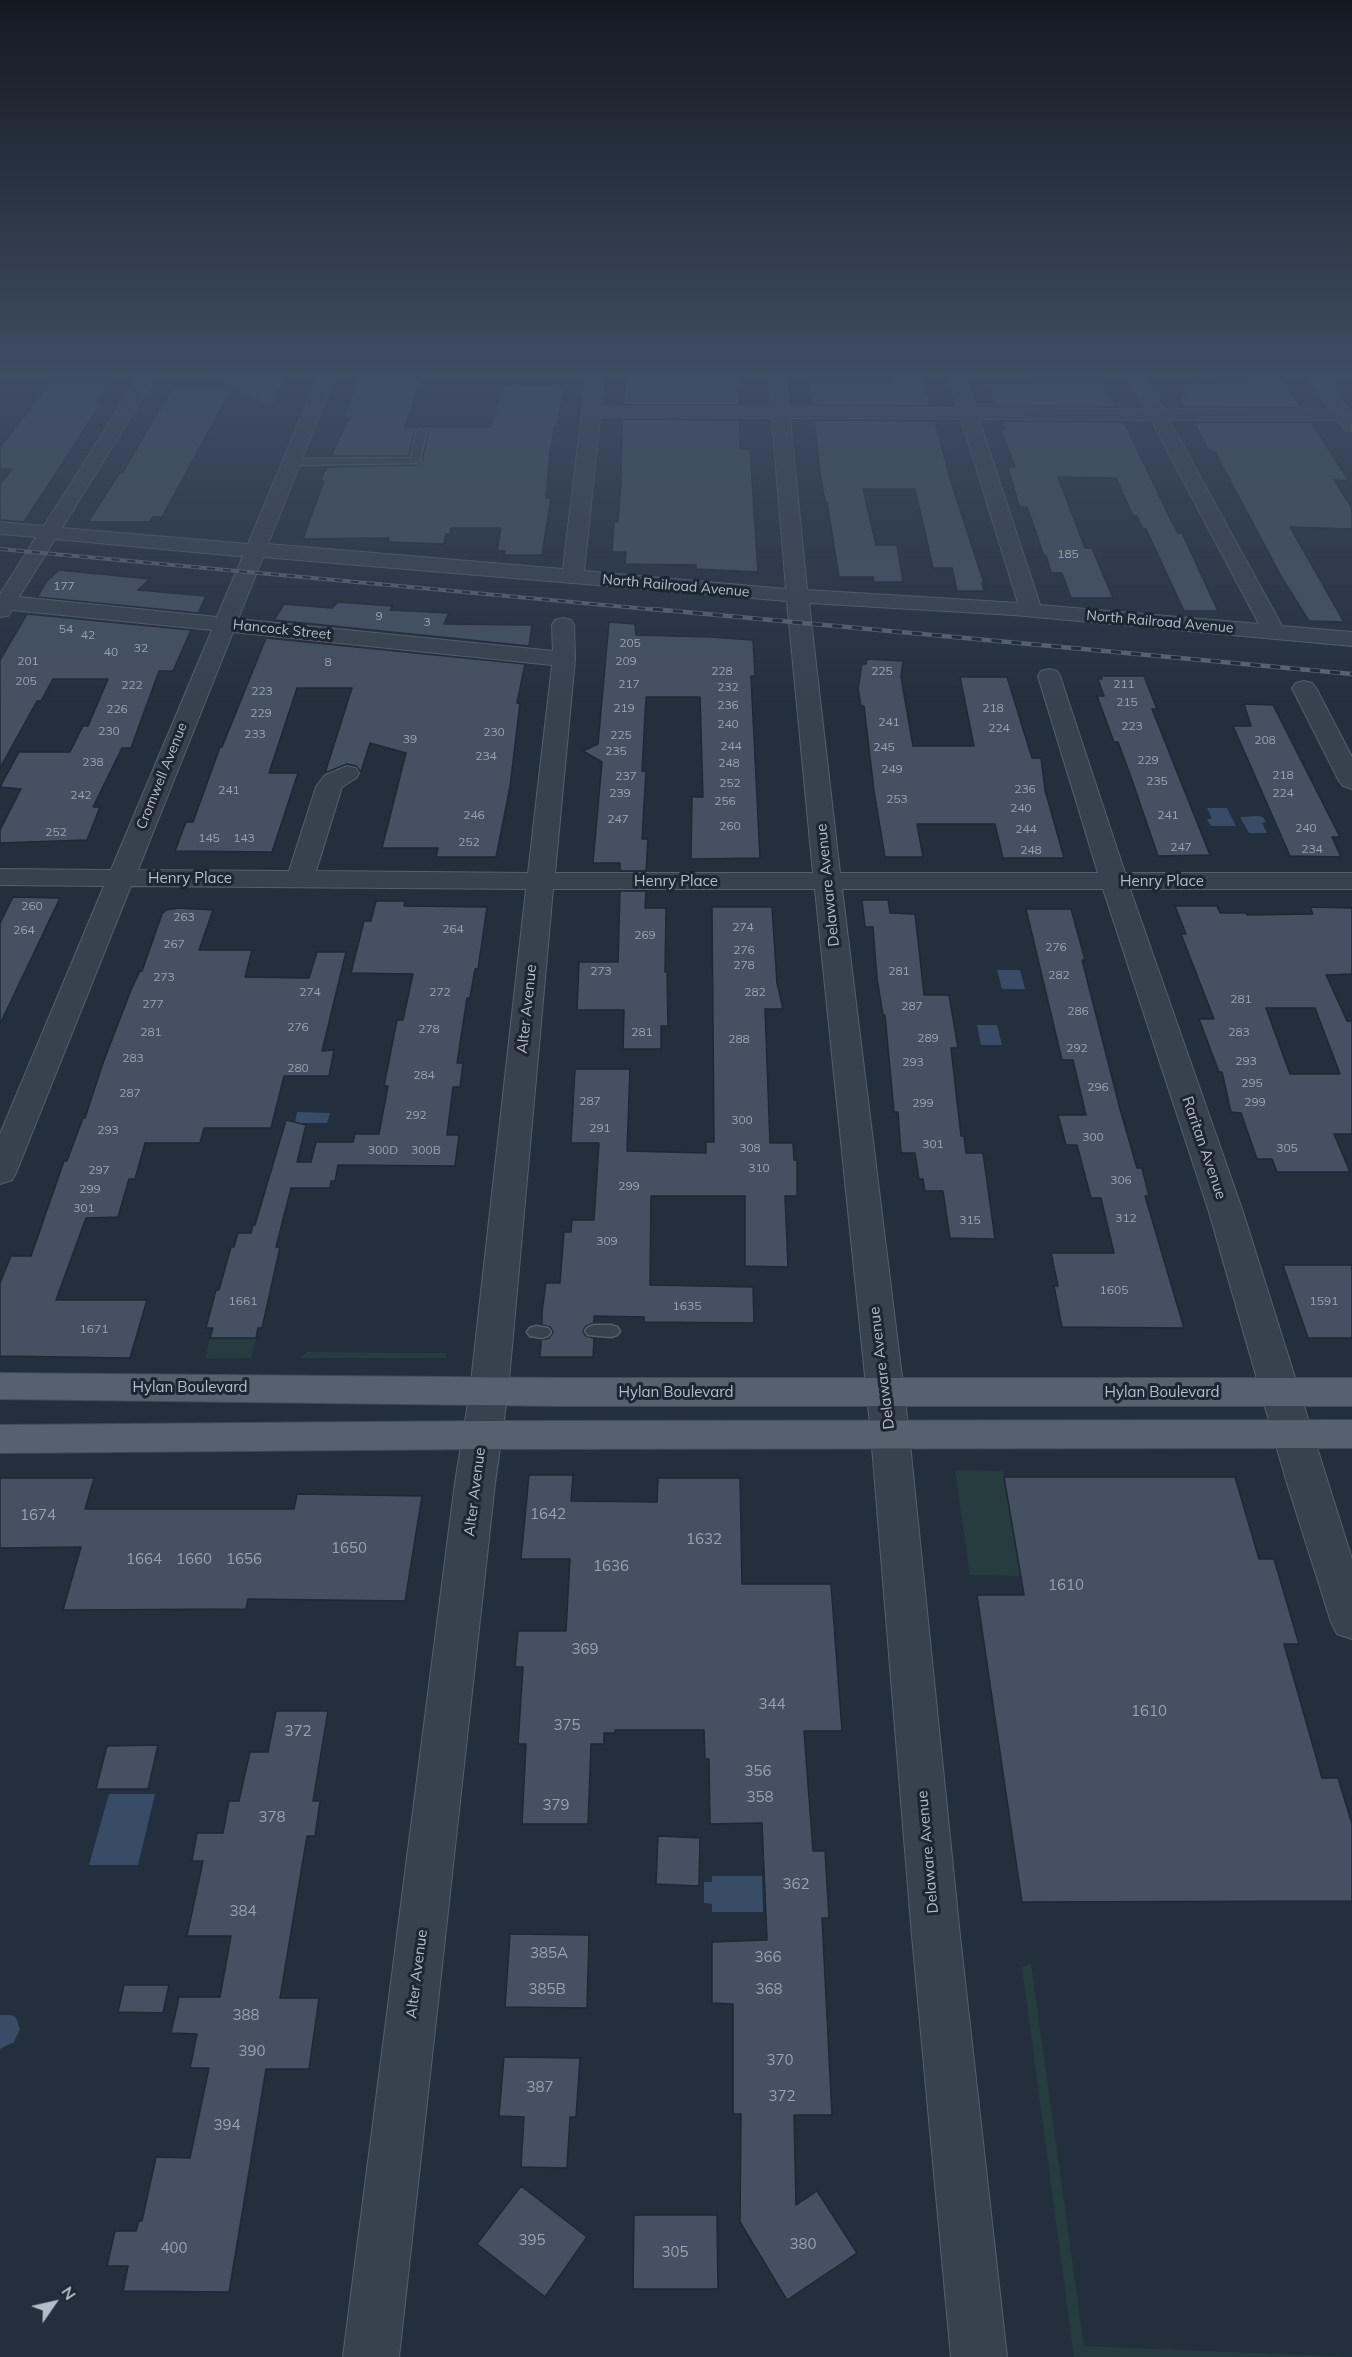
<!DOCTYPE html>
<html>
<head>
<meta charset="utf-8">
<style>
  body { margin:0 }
  #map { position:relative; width:1352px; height:2357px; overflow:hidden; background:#242f3e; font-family:Mulish,sans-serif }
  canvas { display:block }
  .north { position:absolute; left:24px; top:2273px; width:60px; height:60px; -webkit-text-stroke:4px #1d2633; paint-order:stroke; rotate:56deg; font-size:16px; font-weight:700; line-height:24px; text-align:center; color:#b4bcc9 }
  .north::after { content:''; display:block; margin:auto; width:21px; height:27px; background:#b4bcc9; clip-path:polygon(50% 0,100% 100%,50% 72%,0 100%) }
</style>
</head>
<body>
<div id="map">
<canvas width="1352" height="2357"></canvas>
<div class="north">N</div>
</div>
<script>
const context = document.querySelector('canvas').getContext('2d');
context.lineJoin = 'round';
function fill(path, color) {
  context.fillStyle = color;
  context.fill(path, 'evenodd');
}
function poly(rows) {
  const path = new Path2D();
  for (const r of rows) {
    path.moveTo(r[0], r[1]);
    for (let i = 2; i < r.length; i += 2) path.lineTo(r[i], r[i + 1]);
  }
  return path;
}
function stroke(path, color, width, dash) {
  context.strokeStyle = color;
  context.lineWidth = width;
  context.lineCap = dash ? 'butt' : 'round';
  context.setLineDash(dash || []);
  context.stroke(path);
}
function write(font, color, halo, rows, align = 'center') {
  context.font = font + ' Mulish,sans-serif';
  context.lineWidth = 6;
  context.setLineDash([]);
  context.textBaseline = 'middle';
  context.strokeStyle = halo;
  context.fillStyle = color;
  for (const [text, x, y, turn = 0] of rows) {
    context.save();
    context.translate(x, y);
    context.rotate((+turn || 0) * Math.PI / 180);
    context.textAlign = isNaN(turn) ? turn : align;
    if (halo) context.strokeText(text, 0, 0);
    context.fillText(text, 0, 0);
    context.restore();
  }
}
fill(poly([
  [210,1338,256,1338,251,1358,205,1359],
  [307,1352,420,1353,446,1353,446,1358,300,1358],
  [955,1470,1003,1471,1020,1576,970,1575],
  [1031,1964,1084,2346,1352,2357,1074,2357,1022,1967]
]), '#263c3f');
fill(poly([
  [1207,808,1227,808,1236,826,1211,826,1207,819,1212,819],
  [1258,816,1263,817,1266,822,1262,823,1267,833,1249,833,1240,817],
  [997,970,1020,970,1025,989,1002,989],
  [977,1025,997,1025,1002,1045,981,1045],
  [297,1112,330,1113,327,1123,295,1123],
  [109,1794,155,1794,138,1865,89,1865],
  [712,1876,762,1876,763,1912,712,1912,712,1904,704,1903,704,1882,712,1882],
  [0,2015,11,2015,16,2018,20,2029,14,2042,0,2049]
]), '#394c67');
const building = poly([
  [216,379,284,379,271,407,232,388,162,517,153,517,150,522,88,522,120,472,123,472,132,456,173,387,230,387,216,379],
  [358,379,421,379,405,427,490,427,503,385,564,386,557,427,555,427,550,451,546,498,551,498,542,555,504,555,505,551,497,551,501,528,451,528,450,534,446,534,444,544,388,542,389,538,303,539,324,481,320,481,327,467,415,465,422,460,428,433,422,428,414,433,409,456,331,456,349,417,344,418,358,379],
  [626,379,738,379,739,405,623,405,626,379],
  [892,379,922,379,931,406,812,405,808,383,892,383,892,379],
  [1249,379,1283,379,1301,408,1185,407,1179,395,1185,395,1179,384,1251,382,1249,379],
  [51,382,110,382,96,402,102,402,24,522,0,520,0,484,12,469,0,469,0,447,51,382],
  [1033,382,1103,383,1116,407,995,406,988,386,1034,386,1033,382],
  [622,419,739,420,740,449,750,449,758,572,696,569,696,565,625,564,626,552,612,552,614,522,618,522,621,481,622,419],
  [814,420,935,421,951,482,984,583,982,583,984,591,957,591,952,568,933,568,915,489,863,489,876,545,897,545,903,582,874,582,873,577,839,577,827,502,825,502,820,473,814,420],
  [1001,421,1124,422,1171,520,1178,533,1182,533,1218,611,1184,611,1146,529,1143,529,1137,516,1133,516,1116,478,1058,477,1085,548,1092,548,1113,598,1071,598,1062,573,1051,573,1046,556,1044,556,1027,507,1020,507,1017,499,1008,467,1015,467,1001,430,1005,430,1001,421],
  [1194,422,1311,422,1349,481,1334,480,1352,508,1352,529,1290,527,1344,622,1309,621,1282,578,1215,452,1208,449,1194,422],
  [59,570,150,579,138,590,206,596,198,613,37,597,47,581,59,570],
  [338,602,393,606,390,610,449,613,444,624,532,625,529,646,274,620,284,604,332,608,338,602],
  [27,614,191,630,173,671,159,671,131,748,122,748,93,807,100,807,87,840,0,843,0,830,21,789,0,787,19,752,70,752,83,726,88,726,108,679,53,679,41,701,37,701,0,768,0,660,27,614],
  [609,622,635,624,636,635,711,637,753,640,755,676,751,676,760,858,691,859,692,797,703,797,700,697,646,697,642,771,646,771,642,839,648,839,646,871,620,871,620,863,593,863,602,762,583,751,598,744,609,622],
  [266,638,525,664,517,703,520,703,510,787,496,857,436,857,438,848,382,848,406,753,370,743,361,772,356,766,347,764,325,773,352,688,297,688,269,773,298,773,272,852,175,851,186,822,193,822,220,747,222,747,266,638],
  [867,659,903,661,901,677,913,746,974,746,960,677,1007,677,1032,758,1041,758,1045,790,1064,858,1003,858,995,824,917,824,923,857,885,857,874,791,864,706,861,706,858,689,862,664,866,664,867,659],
  [1101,676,1144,676,1157,709,1152,709,1210,855,1158,856,1132,780,1118,742,1114,742,1097,696,1104,696,1098,679,1102,679,1101,676],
  [1244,704,1273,705,1340,837,1332,837,1341,857,1290,856,1233,726,1251,726,1244,704],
  [620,891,646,891,645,908,666,908,665,972,667,972,668,1026,661,1026,661,1049,623,1049,624,1010,577,1010,579,962,618,962,620,891],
  [13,897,60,898,0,1024,0,923,13,897],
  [862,900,888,900,890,913,915,914,924,995,949,995,958,1048,951,1048,961,1136,964,1136,966,1153,983,1153,995,1239,950,1238,943,1191,925,1191,923,1179,919,1179,915,1153,901,1153,898,1112,894,1112,885,1015,883,1015,877,978,873,927,865,927,862,900],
  [376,901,405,901,404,906,487,907,478,969,475,969,470,998,467,998,457,1063,463,1063,460,1087,453,1087,447,1135,459,1135,455,1166,338,1165,335,1181,331,1181,330,1188,291,1188,276,1247,280,1247,262,1328,258,1328,256,1338,210,1338,213,1328,206,1328,216,1290,219,1290,231,1247,234,1247,238,1233,251,1233,253,1225,255,1225,286,1120,306,1125,297,1162,311,1162,316,1142,353,1142,355,1134,379,1134,388,1086,384,1086,397,1020,403,1020,413,974,351,973,364,921,371,921,376,901],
  [1175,906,1217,906,1220,913,1246,913,1247,915,1313,914,1310,907,1352,908,1352,974,1326,975,1347,1021,1352,1021,1352,1134,1334,1134,1350,1172,1277,1172,1272,1159,1257,1159,1241,1113,1231,1112,1222,1072,1219,1072,1199,1019,1214,1019,1181,934,1186,934,1175,906],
  [1266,1008,1315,1008,1340,1074,1290,1074,1266,1008],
  [712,907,772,907,777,983,783,1009,765,1009,770,1143,793,1143,794,1160,797,1160,797,1196,785,1196,788,1267,745,1266,745,1196,651,1196,650,1285,753,1287,754,1323,644,1322,644,1317,594,1316,594,1323,586,1326,583,1331,586,1336,594,1338,593,1357,540,1357,541,1340,549,1338,553,1332,550,1327,542,1325,542,1312,546,1283,560,1283,564,1232,571,1232,572,1220,594,1220,599,1143,571,1143,575,1069,630,1069,627,1151,706,1153,706,1142,714,1142,712,907],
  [178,908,213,910,199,950,252,950,245,977,309,978,317,952,346,952,322,1051,334,1050,329,1076,284,1076,271,1128,204,1128,200,1143,145,1143,135,1179,129,1179,118,1217,86,1218,56,1300,147,1300,130,1358,0,1356,0,1283,11,1256,31,1256,64,1161,67,1161,83,1118,85,1118,103,1063,131,990,140,971,142,971,162,914,166,910,178,908],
  [1026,909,1071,909,1085,960,1082,960,1120,1109,1137,1168,1142,1168,1149,1196,1145,1196,1184,1328,1062,1327,1054,1286,1058,1286,1051,1253,1114,1253,1101,1198,1091,1198,1077,1145,1066,1145,1058,1115,1086,1115,1073,1060,1062,1060,1026,909],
  [1283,1265,1352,1265,1352,1338,1308,1338,1283,1265],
  [529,1475,573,1475,571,1501,657,1502,658,1478,740,1478,742,1584,831,1584,842,1731,804,1731,813,1851,825,1851,829,1918,822,1918,832,2115,794,2115,796,2205,817,2191,857,2253,787,2300,740,2222,741,2114,733,2114,733,2004,712,2003,712,1942,767,1940,762,1823,710,1824,709,1759,705,1759,704,1730,615,1730,615,1733,604,1733,604,1744,591,1744,588,1824,522,1824,526,1744,518,1744,523,1667,515,1667,518,1631,566,1631,570,1559,521,1559,529,1475],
  [1004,1477,1235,1477,1259,1559,1274,1559,1299,1644,1284,1644,1322,1778,1338,1778,1352,1824,1352,1901,1022,1902,977,1595,1024,1595,1004,1477],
  [0,1478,94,1478,85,1509,294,1509,297,1494,422,1496,405,1601,248,1599,246,1609,63,1610,81,1547,0,1548,0,1478],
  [276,1711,328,1711,313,1801,320,1801,315,1836,307,1836,280,1998,319,1998,309,2069,266,2069,229,2292,123,2291,128,2266,107,2266,115,2231,136,2231,139,2221,142,2221,156,2157,190,2158,209,2068,190,2068,197,2034,171,2033,179,1997,220,1997,231,1936,187,1936,203,1861,192,1861,197,1833,223,1833,229,1801,239,1801,250,1752,268,1752,276,1711],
  [158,1745,148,1789,96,1789,107,1746,158,1745],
  [658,1836,700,1838,699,1886,656,1884,658,1836],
  [510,1934,589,1935,587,2008,505,2007,510,1934],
  [124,1985,169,1985,163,2013,118,2012,124,1985],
  [504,2057,580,2058,576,2117,570,2117,567,2168,521,2167,524,2117,499,2116,504,2057],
  [521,2186,587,2237,545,2297,477,2244,521,2186],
  [634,2215,717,2215,718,2289,633,2289,634,2215]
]);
fill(building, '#455162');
stroke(building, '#1f2835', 1.5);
const lane = poly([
  [421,430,426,433,420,460,415,463,291,465,286,462,291,459,411,458,416,433,421,430],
  [594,1325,611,1325,617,1327,620,1331,617,1335,611,1337,588,1335,585,1331,588,1327,594,1325],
  [536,1326,548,1328,551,1332,548,1336,542,1338,530,1336,527,1332,530,1328,536,1326]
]);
const street = poly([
  [137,379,154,379,62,528,248,544,317,379,334,379,268,544,563,569,586,379,603,379,601,407,771,407,769,379,786,379,788,407,958,408,949,379,966,379,975,408,1145,409,1130,379,1147,379,1163,409,1330,410,1309,379,1326,379,1352,415,1351,431,1345,430,1338,420,1169,420,1282,626,1352,632,1352,646,1014,615,809,603,840,873,1098,873,1038,676,1041,671,1049,669,1057,671,1060,676,1125,873,1352,873,1352,889,1130,889,1243,1212,1352,1559,1352,1639,1337,1634,1331,1622,1286,1480,1209,1212,1103,889,842,889,909,1434,960,1936,1007,2357,951,2357,912,1936,871,1434,815,889,553,889,508,1391,495,1483,399,2357,343,2357,455,1483,470,1391,526,889,131,886,16,1173,12,1180,0,1184,0,1134,104,886,0,885,0,869,111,870,212,630,12,610,8,616,0,617,0,594,36,537,0,534,0,522,44,526,137,379],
  [600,417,772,418,786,589,584,571,600,417],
  [790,418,961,419,1018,603,807,590,790,418],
  [979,419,1151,420,1259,624,1040,605,979,419],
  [55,539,237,556,243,556,217,617,19,597,55,539],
  [263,557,787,601,813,873,555,873,575,659,574,625,571,620,563,618,555,620,552,625,553,651,238,619,263,557],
  [233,632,552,665,528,873,316,871,342,787,356,778,359,773,356,768,347,766,325,775,316,787,289,871,138,870,233,632],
  [1304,681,1312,683,1316,688,1352,757,1352,789,1343,786,1339,781,1292,688,1296,683,1304,681]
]);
const primary = poly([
  [0,1373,560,1378,1352,1378,1352,1406,560,1406,0,1399,0,1373],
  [1352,1420,1352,1448,483,1449,0,1453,0,1425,483,1421,1352,1420]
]);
stroke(lane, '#565f6c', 3);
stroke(street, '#565f6c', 2);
stroke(primary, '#414a57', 2);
fill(lane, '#38414e');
fill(street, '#38414e');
fill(primary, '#56606e');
const railFar1 = poly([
  [0,549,669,611]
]);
const rail = poly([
  [653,609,1352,674]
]);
stroke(railFar1, '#5a6575', 4);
stroke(rail, '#5a6575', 4.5);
stroke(railFar1, '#1d2633', 2, [8]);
stroke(rail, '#1d2633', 3, [10]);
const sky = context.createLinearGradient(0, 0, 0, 709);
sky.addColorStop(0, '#141a22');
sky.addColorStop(0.53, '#3f4d63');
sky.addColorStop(1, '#3f4d6300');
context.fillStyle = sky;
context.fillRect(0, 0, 1352, 709);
write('12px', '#98a1af', null, [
  ["185",1068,554],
  ["177",64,586],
  ["9",379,616],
  ["3",427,622],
  ["54",66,629],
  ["42",88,635],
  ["205",630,643],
  ["32",141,648],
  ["40",111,652],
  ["201",28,661],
  ["209",626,661],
  ["8",328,662],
  ["228",722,671],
  ["225",882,671],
  ["205",26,681],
  ["217",629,684],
  ["211",1124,684],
  ["222",132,685],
  ["232",728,687],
  ["223",262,691],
  ["215",1127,702],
  ["236",728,705],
  ["219",624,708],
  ["218",993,708],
  ["226",117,709],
  ["229",261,713],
  ["241",889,722],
  ["240",728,724],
  ["223",1132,726],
  ["224",999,728],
  ["230",109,731],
  ["230",494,732],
  ["233",255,734],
  ["225",621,735],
  ["39",410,739],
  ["208",1265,740],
  ["244",731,746],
  ["245",884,747],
  ["235",616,751],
  ["234",486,756],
  ["229",1148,760],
  ["238",93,762],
  ["248",729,763],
  ["249",892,769],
  ["218",1283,775],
  ["237",626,776],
  ["235",1157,781],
  ["252",730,783],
  ["236",1025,789],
  ["241",229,790],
  ["239",620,793],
  ["224",1283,793],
  ["242",81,795],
  ["253",897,799],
  ["256",725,801],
  ["240",1021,808],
  ["246",474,815],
  ["241",1168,815],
  ["247",618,819],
  ["260",730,826],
  ["240",1306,828],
  ["244",1026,829],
  ["252",56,832],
  ["145",209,838],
  ["143",244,838],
  ["252",469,842],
  ["247",1181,847],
  ["234",1312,849],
  ["248",1031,850],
  ["260",32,906],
  ["263",184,917],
  ["274",743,927],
  ["264",453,929],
  ["264",24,930],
  ["269",645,935],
  ["267",174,944],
  ["276",1056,947],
  ["276",744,950],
  ["278",744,965],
  ["273",601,971],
  ["281",899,971],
  ["282",1059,975],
  ["273",164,977],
  ["274",310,992],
  ["272",440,992],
  ["282",755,992],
  ["281",1241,999],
  ["277",153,1004],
  ["287",912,1006],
  ["286",1078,1011],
  ["276",298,1027],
  ["278",429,1029],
  ["281",151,1032],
  ["281",642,1032],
  ["283",1239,1032],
  ["289",928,1038],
  ["288",739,1039],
  ["292",1077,1048],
  ["283",133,1058],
  ["293",1246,1061],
  ["293",913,1062],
  ["280",298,1068],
  ["284",424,1075],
  ["295",1252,1083],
  ["296",1098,1087],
  ["287",130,1093],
  ["287",590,1101],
  ["299",1255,1102],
  ["299",923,1103],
  ["292",416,1115],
  ["300",742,1120],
  ["291",600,1128],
  ["293",108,1130],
  ["300",1093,1137],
  ["301",933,1144],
  ["308",750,1148],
  ["305",1287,1148],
  ["300D",383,1150],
  ["300B",426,1150],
  ["310",759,1168],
  ["297",99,1170],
  ["306",1121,1180],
  ["299",629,1186],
  ["299",90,1189],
  ["301",84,1208],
  ["312",1126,1218],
  ["315",970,1220],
  ["309",607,1241],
  ["1605",1114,1290],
  ["1661",243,1301],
  ["1591",1324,1301],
  ["1635",687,1306],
  ["1671",94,1329]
]);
write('14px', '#b4bcc9', '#1d2633', [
  ["North Railroad Avenue",676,586,5],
  ["North Railroad Avenue",1160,622,5],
  ["Hancock Street",282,630,6],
  ["Cromwell Avenue",162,776,-68]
]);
write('15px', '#b4bcc9', '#1d2633', [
  ["Henry Place",190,878],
  ["Henry Place",676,881],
  ["Henry Place",1162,881],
  ["Delaware Avenue",828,885,-96],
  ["Alter Avenue",527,1009,-84],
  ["Raritan Avenue",1204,1148,71],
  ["Delaware Avenue",882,1368,-97],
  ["Hylan Boulevard",190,1387],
  ["Hylan Boulevard",676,1392],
  ["Hylan Boulevard",1162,1392],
  ["Alter Avenue",475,1492,-83],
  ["Delaware Avenue",928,1852,-95],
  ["Alter Avenue",417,1974,-83]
]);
write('15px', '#98a1af', null, [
  ["1642",548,1514],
  ["1674",38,1515],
  ["1632",704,1539],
  ["1650",349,1548],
  ["1664",144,1559],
  ["1660",194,1559],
  ["1656",244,1559],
  ["1636",611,1566],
  ["1610",1066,1585],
  ["369",585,1649],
  ["344",772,1704],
  ["1610",1149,1711],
  ["375",567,1725],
  ["372",298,1731],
  ["356",758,1771],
  ["358",760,1797],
  ["379",556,1805],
  ["378",272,1817],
  ["362",796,1884],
  ["384",243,1911],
  ["385A",549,1953],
  ["366",768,1957],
  ["385B",547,1989],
  ["368",769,1989],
  ["388",246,2015],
  ["390",252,2051],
  ["370",780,2060],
  ["387",540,2087],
  ["372",782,2096],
  ["394",227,2125],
  ["395",532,2240],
  ["380",803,2244],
  ["400",174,2248],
  ["305",675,2252]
]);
</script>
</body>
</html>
